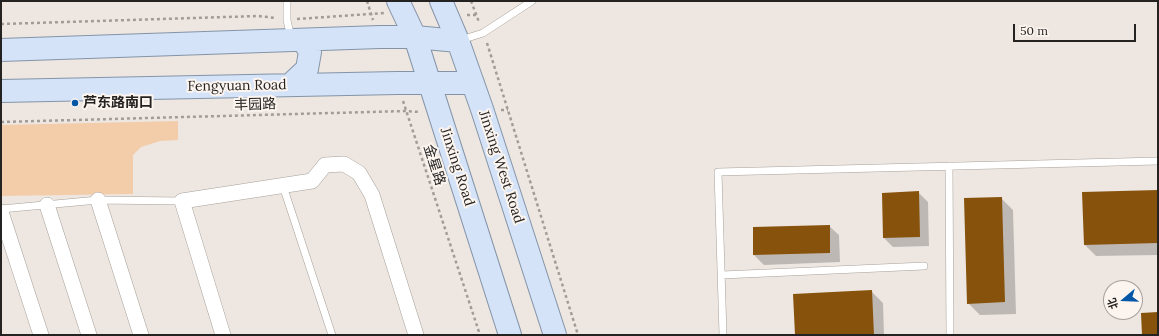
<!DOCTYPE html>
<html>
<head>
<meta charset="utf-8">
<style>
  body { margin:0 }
  #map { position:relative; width:1159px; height:336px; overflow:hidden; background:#eee7e1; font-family:Lora,"Noto Sans SC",serif }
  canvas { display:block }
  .frame { position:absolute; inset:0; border:2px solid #252321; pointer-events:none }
  .north { position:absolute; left:1103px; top:280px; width:40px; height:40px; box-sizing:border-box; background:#fbf4ef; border:1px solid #a5a09d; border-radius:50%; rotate:251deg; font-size:11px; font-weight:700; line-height:16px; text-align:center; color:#252321 }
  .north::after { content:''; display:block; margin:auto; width:14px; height:18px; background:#0457a6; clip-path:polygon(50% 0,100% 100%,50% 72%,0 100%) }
  .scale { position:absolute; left:1013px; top:24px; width:123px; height:18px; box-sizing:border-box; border:2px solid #252321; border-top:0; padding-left:5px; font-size:12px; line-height:14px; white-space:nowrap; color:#252321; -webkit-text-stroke:3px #fbf4ef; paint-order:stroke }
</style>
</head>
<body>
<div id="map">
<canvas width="1159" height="336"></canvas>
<div class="frame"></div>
<div class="north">北</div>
<div class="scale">50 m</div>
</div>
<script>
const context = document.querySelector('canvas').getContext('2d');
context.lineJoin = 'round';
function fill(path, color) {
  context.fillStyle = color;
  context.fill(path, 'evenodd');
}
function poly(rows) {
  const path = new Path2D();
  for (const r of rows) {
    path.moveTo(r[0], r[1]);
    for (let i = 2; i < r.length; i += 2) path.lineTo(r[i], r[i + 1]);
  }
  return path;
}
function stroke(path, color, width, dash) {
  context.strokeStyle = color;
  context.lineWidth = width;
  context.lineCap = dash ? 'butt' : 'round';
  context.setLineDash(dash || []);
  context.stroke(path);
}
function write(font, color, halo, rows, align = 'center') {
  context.font = font + ' Lora,"Noto Sans SC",serif';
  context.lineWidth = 4;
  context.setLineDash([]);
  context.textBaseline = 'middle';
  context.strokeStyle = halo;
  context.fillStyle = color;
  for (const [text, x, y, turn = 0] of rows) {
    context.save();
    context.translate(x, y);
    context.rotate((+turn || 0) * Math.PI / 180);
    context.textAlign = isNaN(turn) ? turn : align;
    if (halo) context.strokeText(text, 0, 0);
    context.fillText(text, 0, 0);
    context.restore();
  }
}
fill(poly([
  [178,121,178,140,160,141,141,147,133,155,133,194,1,196,1,125]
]), '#f3cda9');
fill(poly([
  [1158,191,1158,255,1096,256,1085,245],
  [918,192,928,202,929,246,893,247,884,238],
  [1001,198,1013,210,1016,314,980,315,968,303],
  [829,226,839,235,840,262,764,265,754,255,754,228],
  [871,291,883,303,884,335,796,335,795,295]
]), '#0003');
fill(poly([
  [1158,190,1158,243,1084,245,1082,192],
  [919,191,920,237,883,238,882,193],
  [1002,197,1005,302,967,304,964,198],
  [830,225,830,253,753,255,753,227],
  [872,290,874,335,829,335,829,334,795,335,793,294],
  [1158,312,1158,335,1142,335,1141,313]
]), '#87520b');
const lane = poly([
  [287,1,287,20,291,38],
  [461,40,483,33,532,1],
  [949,166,950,335],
  [283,186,332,335],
  [1,209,98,200,182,201],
  [722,275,924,266],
  [723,335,718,172,1158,161]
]);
const street = poly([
  [98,200,141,335],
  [47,205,89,335],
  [1,212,41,335],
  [223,335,182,201,312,181,325,165,344,164,359,173,372,195,416,335]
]);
const primary = poly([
  [398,1,415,37,510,335],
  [441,1,458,41,482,109,555,335],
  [1,50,380,37,415,37,458,41],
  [290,85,307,69,310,52,303,40],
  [1,91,397,83,473,83]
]);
stroke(lane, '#a6a09a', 8);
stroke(street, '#a6a09a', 16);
stroke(primary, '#8494a8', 24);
stroke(poly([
  [367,1,373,20],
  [471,1,479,22],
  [467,15,477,15],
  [297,19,384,13],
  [1,24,258,16,276,18],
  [487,43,578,335],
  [403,101,480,335],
  [501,110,508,110],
  [1,122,406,111,420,112]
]), '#a29c98', 2.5, [3, 3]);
stroke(lane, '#fff', 7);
stroke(street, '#fff', 15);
stroke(primary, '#d4e3f7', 22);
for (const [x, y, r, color] of [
  [75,103,4,"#0457a6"]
]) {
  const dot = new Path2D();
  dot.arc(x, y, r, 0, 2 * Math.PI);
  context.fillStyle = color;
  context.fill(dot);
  stroke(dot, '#fbf4ef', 1.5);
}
write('14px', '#252321', '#fbf4ef', [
  ["Fengyuan Road",237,86,-1],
  ["丰园路",255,105,-2],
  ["金星路",434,165,72],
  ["Jinxing Road",457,167,72],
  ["Jinxing West Road",501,167,72]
]);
write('bold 14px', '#252321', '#fbf4ef', [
  ["芦东路南口",83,103]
], 'left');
</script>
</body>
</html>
